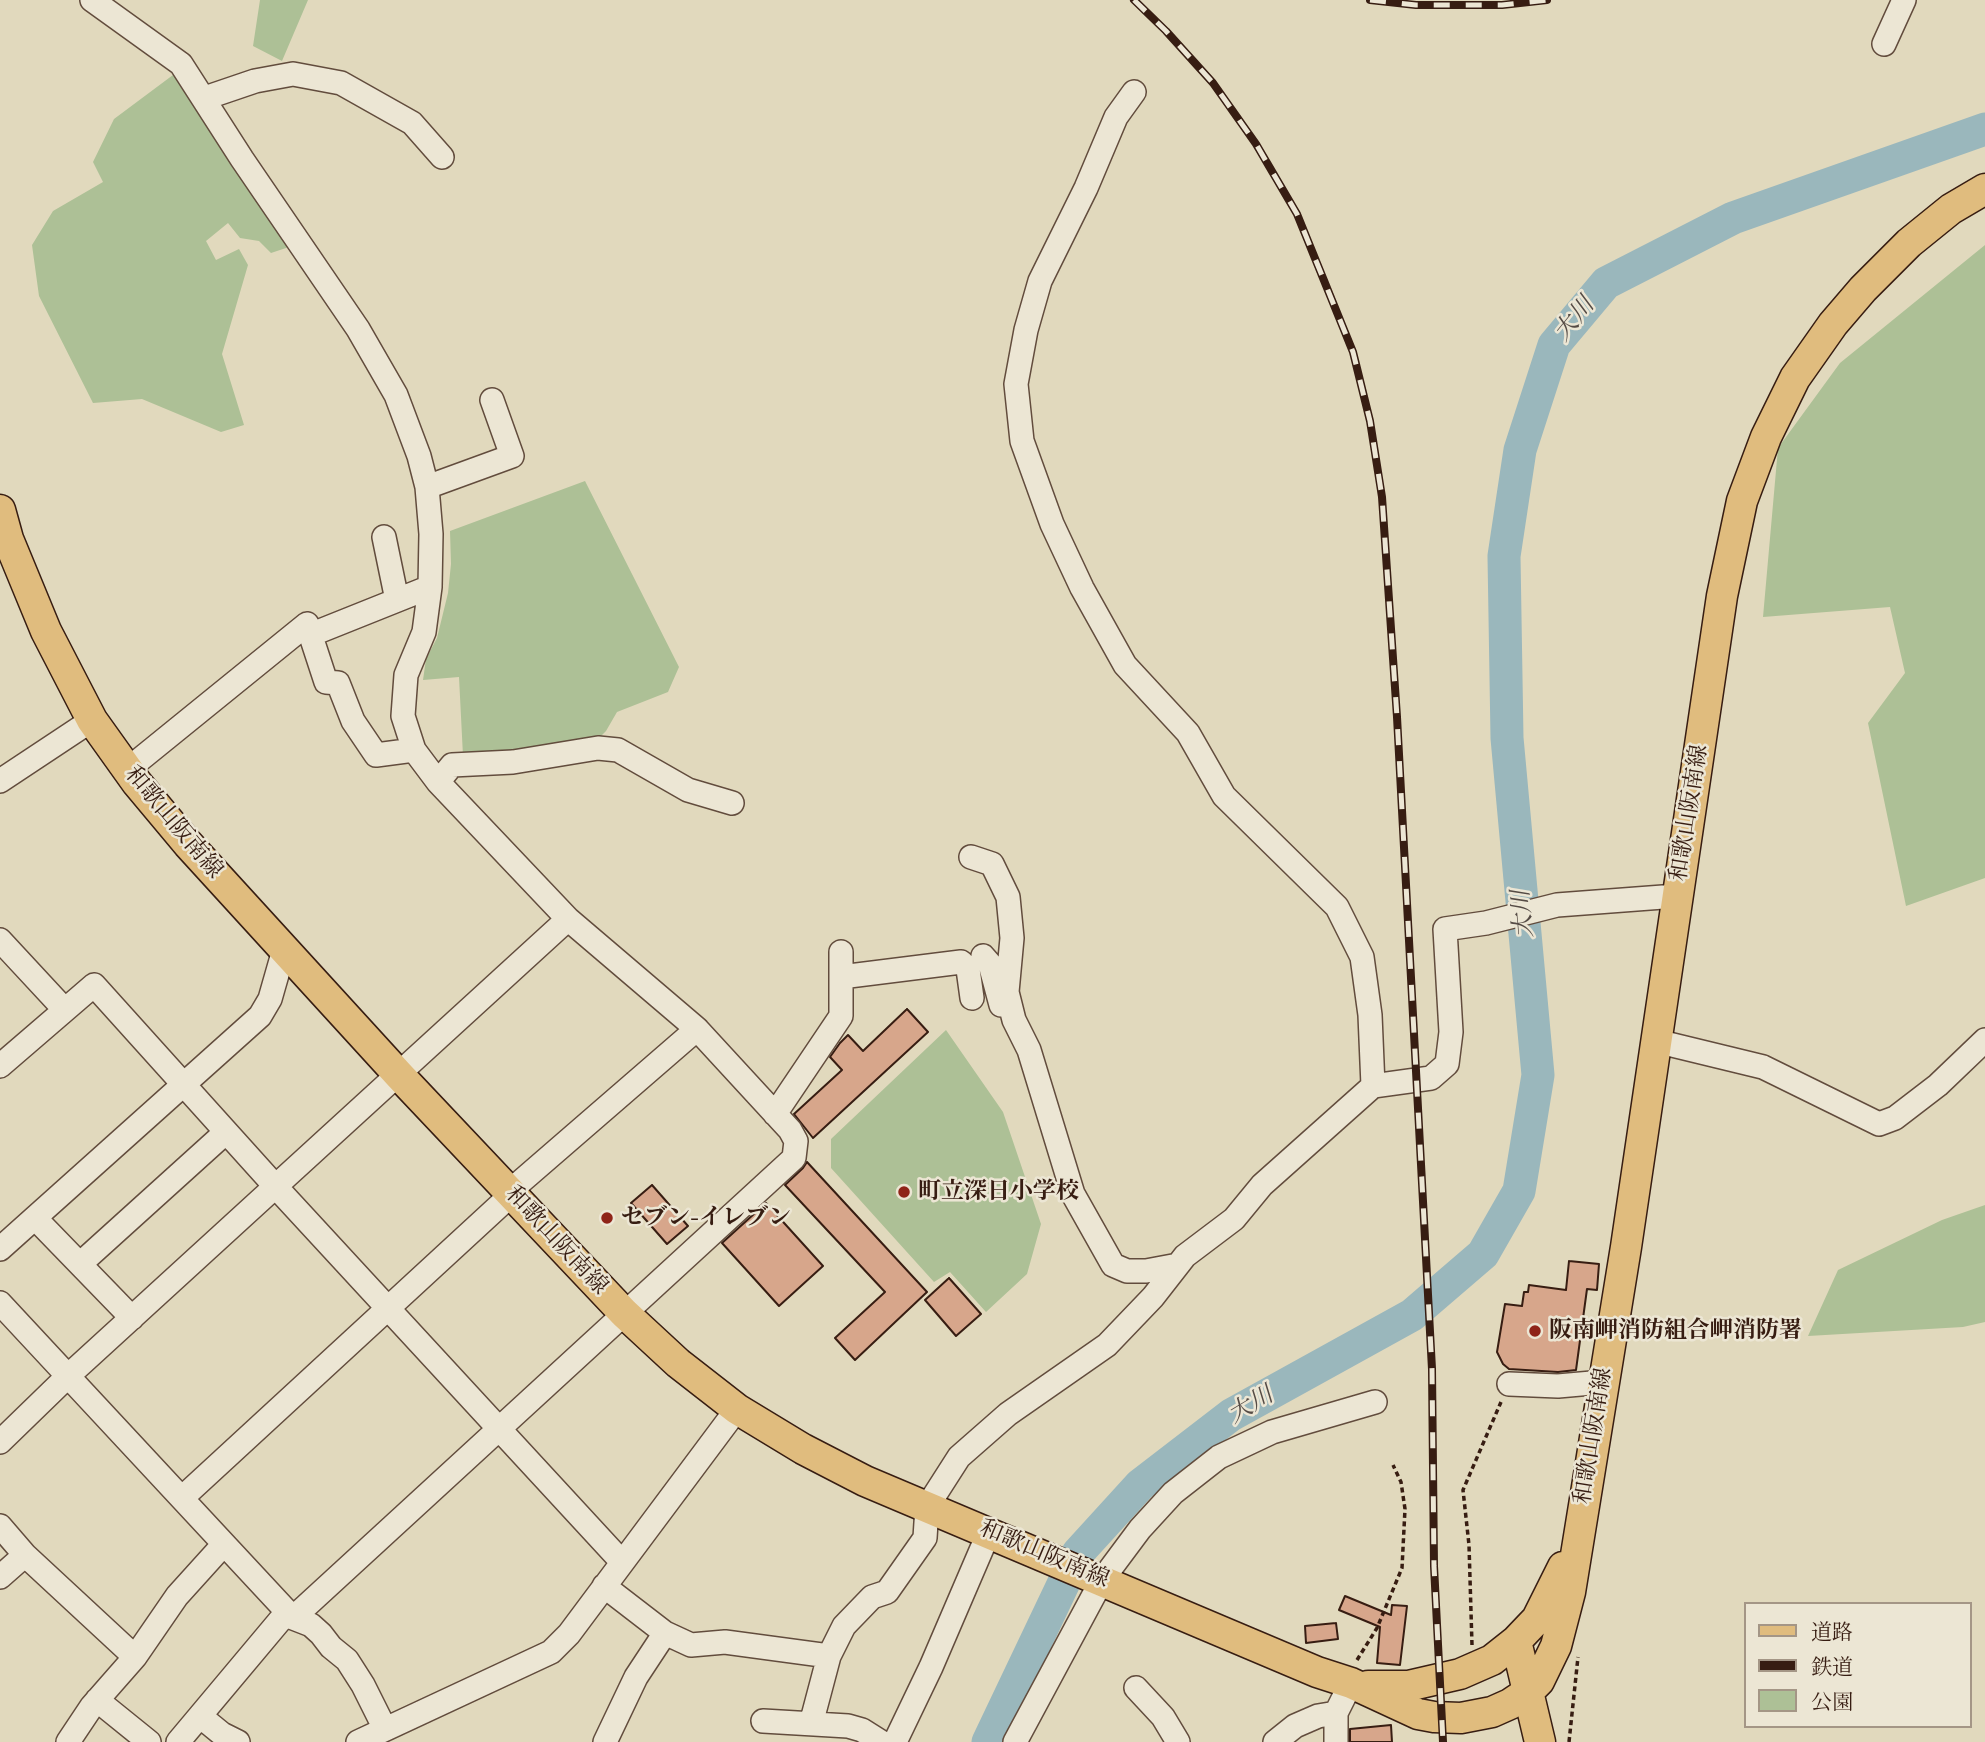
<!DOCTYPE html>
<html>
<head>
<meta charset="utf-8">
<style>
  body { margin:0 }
  #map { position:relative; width:1985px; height:1742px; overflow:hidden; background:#e1d9bd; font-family:"Libre Bodoni","Noto Serif JP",serif }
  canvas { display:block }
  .legend { position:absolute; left:1744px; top:1602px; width:228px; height:126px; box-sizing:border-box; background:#ece6d4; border:2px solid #a49686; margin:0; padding:9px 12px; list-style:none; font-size:21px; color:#371d12 }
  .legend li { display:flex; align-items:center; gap:14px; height:35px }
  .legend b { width:35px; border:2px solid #a49686 }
</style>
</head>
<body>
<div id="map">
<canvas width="1985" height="1742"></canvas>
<ul class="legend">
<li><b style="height:9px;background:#e0bc7e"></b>道路</li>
<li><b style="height:9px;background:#371d12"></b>鉄道</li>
<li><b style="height:19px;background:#adc096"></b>公園</li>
</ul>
</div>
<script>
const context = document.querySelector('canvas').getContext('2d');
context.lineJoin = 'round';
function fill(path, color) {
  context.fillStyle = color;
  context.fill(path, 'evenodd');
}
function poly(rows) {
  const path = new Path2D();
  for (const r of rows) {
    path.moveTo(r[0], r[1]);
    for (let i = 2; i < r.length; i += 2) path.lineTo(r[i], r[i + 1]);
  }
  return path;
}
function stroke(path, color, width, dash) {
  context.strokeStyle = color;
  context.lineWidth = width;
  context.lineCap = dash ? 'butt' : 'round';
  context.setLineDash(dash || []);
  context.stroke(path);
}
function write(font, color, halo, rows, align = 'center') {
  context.font = font + ' "Libre Bodoni","Noto Serif JP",serif';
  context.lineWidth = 5;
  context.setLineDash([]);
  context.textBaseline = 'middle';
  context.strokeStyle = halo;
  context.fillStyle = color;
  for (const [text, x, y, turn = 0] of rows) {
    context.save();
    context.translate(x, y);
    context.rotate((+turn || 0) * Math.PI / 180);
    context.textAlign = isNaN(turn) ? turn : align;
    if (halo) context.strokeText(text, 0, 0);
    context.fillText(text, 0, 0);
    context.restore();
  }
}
fill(poly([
  [260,0,308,0,282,61,253,46],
  [177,72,295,245,271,253,259,241,240,238,228,223,206,241,216,260,239,249,248,265,222,354,244,425,221,432,142,399,93,403,39,296,32,245,53,211,103,182,93,162,114,119],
  [1985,245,1985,878,1906,906,1868,723,1905,673,1890,607,1763,617,1778,448,1840,363],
  [585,481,679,667,668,692,617,712,606,731,597,740,527,754,463,756,459,677,423,680,426,659,437,638,448,593,451,564,450,531],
  [946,1030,1003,1112,1041,1224,1027,1274,986,1312,950,1272,934,1282,831,1168,831,1139],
  [1985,1205,1985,1322,1963,1327,1808,1336,1838,1270,1942,1220]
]), '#adc096');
stroke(poly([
  [988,1742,1078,1553,1140,1485,1231,1415,1412,1315,1483,1254,1519,1191,1538,1075,1507,738,1504,556,1520,450,1554,345,1606,283,1733,218,1985,129]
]), '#9ab7bc', 33);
const building = poly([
  [907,1009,928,1032,813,1138,794,1114,842,1070,830,1057,840,1043,848,1035,863,1051,907,1009],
  [807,1162,927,1292,855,1360,835,1338,885,1292,785,1185,803,1168,807,1162],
  [652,1185,688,1226,667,1244,631,1203,652,1185],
  [766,1203,823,1266,779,1306,722,1243,766,1203],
  [1569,1261,1599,1264,1597,1290,1587,1289,1576,1370,1558,1372,1509,1369,1503,1364,1497,1352,1505,1304,1522,1306,1524,1292,1528,1292,1529,1285,1566,1290,1569,1261],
  [949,1278,981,1314,956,1336,925,1300,949,1278],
  [1345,1596,1391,1615,1392,1605,1407,1606,1400,1665,1377,1663,1380,1627,1339,1610,1345,1596],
  [1336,1623,1338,1639,1306,1643,1305,1626,1336,1623],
  [1391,1725,1392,1742,1350,1742,1350,1729,1391,1725]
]);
fill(building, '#d7a68b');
stroke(building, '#371d12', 2);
const minor = poly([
  [92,0,181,64,242,159,358,329,396,395,419,456,427,487,431,534,430,587,424,632,406,675,403,716,414,750,438,782,568,919,697,1029,510,1191],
  [1884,44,1904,0],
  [1134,92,1116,117,1086,188,1040,281,1026,330,1016,384,1022,441,1052,524,1082,588,1125,665,1188,733,1224,796,1337,907,1362,957,1370,1015,1373,1086],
  [205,98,255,81,293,74,341,83,412,123,442,157],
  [427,487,512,456,492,400],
  [384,537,397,600],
  [310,635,430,587],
  [127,770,307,624,326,682,338,683,353,721,376,755,414,750],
  [0,781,92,720],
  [438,782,452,765,513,762,598,748,618,750,688,790,732,803],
  [971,857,992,864,1008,897,1012,938,1007,992,1014,1020,1029,1050,1073,1194,1113,1265,1127,1271,1146,1271,1178,1265],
  [0,940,64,1009],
  [983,956,990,964,1001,1005],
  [841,977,961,962,968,969,972,998],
  [1656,1041,1763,1067,1879,1124,1895,1118,1938,1085,1985,1040],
  [0,1066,94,985,276,1187,622,1562],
  [775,1114,841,1016,841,952],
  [35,1218,132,1318],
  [0,1249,260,1016,270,999,284,950],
  [80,1264,226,1132],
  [0,1303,293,1618,794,1158,796,1141,790,1130,697,1029],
  [1509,1384,1558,1386,1603,1382],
  [0,1442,68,1376,568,919],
  [182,1498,512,1194],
  [0,1526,25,1555,135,1657],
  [0,1577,25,1555],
  [604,1586,665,1633,691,1645,725,1642,829,1656],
  [293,1618,311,1625,321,1634,331,1647,347,1660,363,1685,385,1729],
  [1136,1688,1163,1717,1178,1742],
  [97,1700,149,1742],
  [200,1716,222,1734,238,1742],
  [763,1721,848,1726,862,1730,881,1742],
  [811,1724,829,1656,844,1626,872,1597,887,1592,925,1538,927,1507,959,1457,1008,1414,1107,1345,1153,1297,1185,1256,1234,1219,1262,1185,1373,1086,1431,1078,1447,1064,1451,1032,1445,929,1486,923,1557,905,1663,897,1677,899],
  [68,1742,92,1706,135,1657,177,1596,224,1544],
  [178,1742,287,1612],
  [358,1742,551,1652,569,1634,737,1409],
  [605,1742,636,1677,665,1633],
  [895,1742,931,1667,989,1532],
  [1015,1742,1102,1580,1140,1529,1173,1493,1219,1457,1272,1432,1375,1402],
  [1275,1742,1295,1726,1318,1716,1336,1713],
  [1336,1742,1336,1713,1351,1683]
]);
const major = poly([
  [0,510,8,539,46,631,92,720,137,783,188,844,399,1075,624,1313,678,1363,737,1409,803,1449,865,1481,1317,1672,1351,1683,1418,1714,1434,1717,1461,1718,1492,1712,1510,1704,1528,1692,1539,1681,1556,1646,1570,1592,1626,1247,1722,596,1742,501,1766,437,1795,378,1833,324,1863,289,1909,243,1951,209,1985,189],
  [1516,1641,1540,1742],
  [1368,1686,1408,1686,1460,1674,1492,1660,1516,1641,1537,1619,1563,1567]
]);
stroke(minor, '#624c3d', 26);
stroke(major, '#371d12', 33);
stroke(poly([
  [1472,1645,1469,1545,1463,1490,1501,1402],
  [1357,1660,1377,1628,1402,1568,1405,1509,1401,1482,1393,1465],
  [1569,1742,1578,1657]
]), '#371d12', 3.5, [5, 3.5]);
stroke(minor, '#ece6d4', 23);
stroke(major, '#e0bc7e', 30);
const rail = poly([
  [1134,0,1166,31,1213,83,1256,144,1297,214,1353,352,1370,421,1382,497,1397,717,1432,1369,1434,1566,1443,1742],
  [1370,0,1416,5,1502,5,1547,0]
]);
stroke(rail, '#371d12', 8);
stroke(rail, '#ece6d4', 5, [16]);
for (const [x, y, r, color] of [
  [904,1192,7,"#8f2418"],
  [607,1218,7,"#8f2418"],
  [1535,1331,7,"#8f2418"]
]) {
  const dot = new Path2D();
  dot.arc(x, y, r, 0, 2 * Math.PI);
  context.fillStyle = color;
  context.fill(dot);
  stroke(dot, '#ece6d4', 2.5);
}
write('23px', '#371d12', '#ece6d4', [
  ["和歌山阪南線",1690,813,-81],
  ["和歌山阪南線",173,823,50],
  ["和歌山阪南線",556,1241,47],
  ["和歌山阪南線",1594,1436,-81],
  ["和歌山阪南線",1044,1555,23]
]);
write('bold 23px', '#371d12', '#ece6d4', [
  ["町立深日小学校",918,1192],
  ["セブン-イレブン",621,1218],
  ["阪南岬消防組合岬消防署",1549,1331]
], 'left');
write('italic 24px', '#554b45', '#ece6d4', [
  ["大川",1575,320,-51],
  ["大川",1524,914,-95],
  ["大川",1251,1406,-31]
]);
</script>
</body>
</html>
